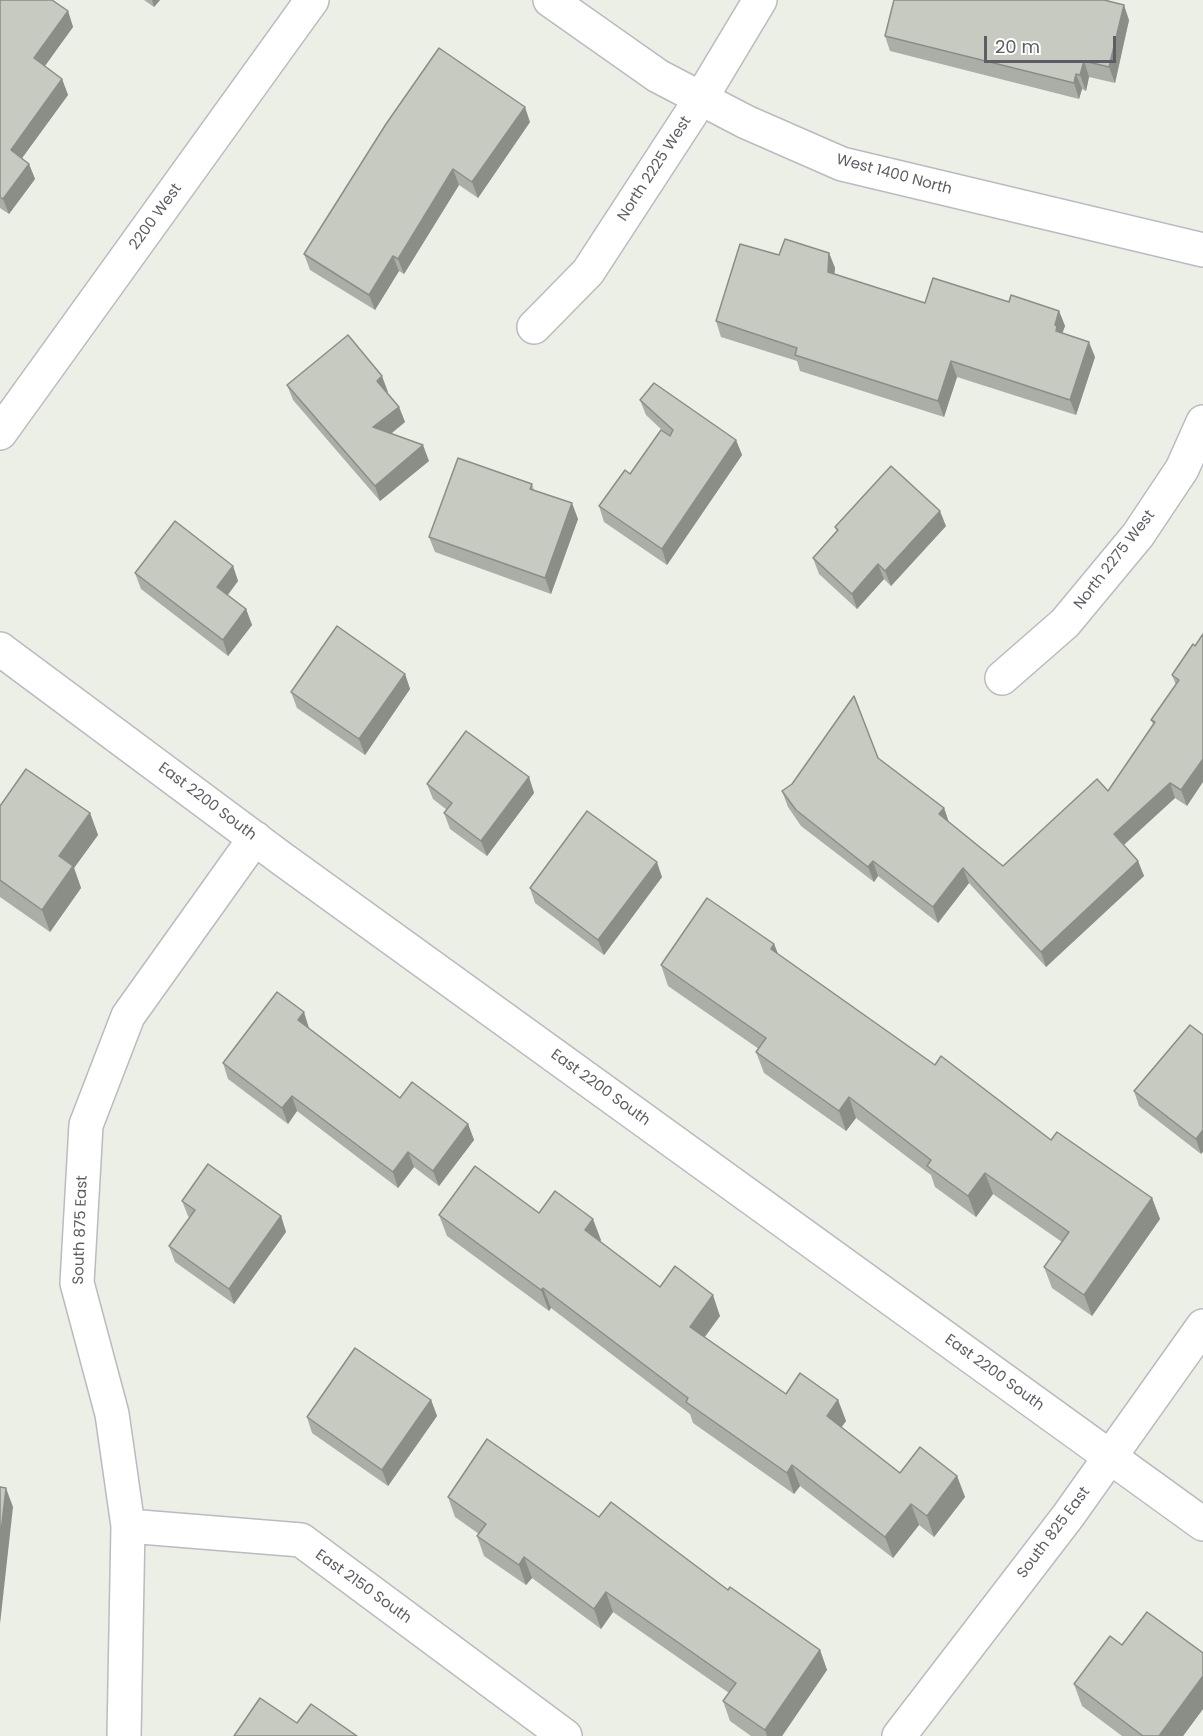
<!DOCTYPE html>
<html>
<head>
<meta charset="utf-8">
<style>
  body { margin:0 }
  #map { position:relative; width:1203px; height:1736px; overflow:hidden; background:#ebefe5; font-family:Poppins,sans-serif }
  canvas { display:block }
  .scale { position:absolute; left:984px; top:36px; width:132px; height:27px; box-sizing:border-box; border:3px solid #5e5d65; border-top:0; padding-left:8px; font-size:18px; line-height:21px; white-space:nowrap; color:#5e5d65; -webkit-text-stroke:4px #fff; paint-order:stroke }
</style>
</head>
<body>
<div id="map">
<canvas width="1203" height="1736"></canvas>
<div class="scale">20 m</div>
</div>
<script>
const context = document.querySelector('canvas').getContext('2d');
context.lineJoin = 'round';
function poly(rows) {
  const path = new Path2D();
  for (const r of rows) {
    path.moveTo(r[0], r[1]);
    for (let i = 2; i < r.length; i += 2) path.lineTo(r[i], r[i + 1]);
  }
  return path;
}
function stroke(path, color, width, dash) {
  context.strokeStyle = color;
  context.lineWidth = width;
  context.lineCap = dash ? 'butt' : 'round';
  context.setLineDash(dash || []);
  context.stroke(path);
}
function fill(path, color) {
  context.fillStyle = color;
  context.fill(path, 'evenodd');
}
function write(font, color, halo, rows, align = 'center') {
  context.font = font + ' Poppins,sans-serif';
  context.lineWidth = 5;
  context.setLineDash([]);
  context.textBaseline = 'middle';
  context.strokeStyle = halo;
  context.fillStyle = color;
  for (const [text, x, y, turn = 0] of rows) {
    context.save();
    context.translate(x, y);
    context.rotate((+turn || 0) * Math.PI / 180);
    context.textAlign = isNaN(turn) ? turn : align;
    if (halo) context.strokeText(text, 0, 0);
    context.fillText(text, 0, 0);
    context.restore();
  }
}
const minor = poly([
  [550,0,658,76,746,122,842,164,1203,250],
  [534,327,588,272,700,100,760,0],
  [0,433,312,0],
  [0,649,281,858,1203,1524],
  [1002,678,1065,623,1138,535,1182,469,1203,422],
  [128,1526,301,1540,565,1736],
  [124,1736,128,1526,112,1414,77,1283,86,1125,128,1016,255,838],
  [899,1736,1068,1516,1203,1326]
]);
stroke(minor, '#bbbac1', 36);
stroke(minor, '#fff', 33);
fill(poly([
  [0,0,68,11,73,27,45,66,62,79,68,95,22,158,29,164,35,179,9,214,0,208],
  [144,0,160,0,154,7],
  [1129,20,1115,83,1089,77,1086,91,1082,89,1079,99,890,51,885,36],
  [530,122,478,198,459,185,404,274,399,271,375,310,310,270,304,254],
  [829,253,835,268,834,275,925,303,1009,302,1059,311,1065,326,1062,333,1095,357,1076,415,957,377,944,417,800,371,797,361,721,337,716,321,779,255],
  [287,385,388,392,387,392,399,407,405,422,391,434,429,461,380,501,293,400],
  [640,400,736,440,742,455,667,565,604,522,599,506,630,474,663,431,646,415],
  [532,484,534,490,578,519,551,594,435,552,429,537],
  [946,526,891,586,884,579,857,609,819,574,813,558,837,532,835,527],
  [233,566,238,581,228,595,246,609,252,625,228,656,141,589,135,573],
  [1193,644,1187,806,1175,798,1124,845,1138,861,1144,876,1046,967,969,883,938,923,878,876,874,882,801,826,788,807,782,791,878,758,944,808,949,822,1003,866,1108,791,1153,724,1151,720,1176,685,1172,675],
  [405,674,410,689,365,755,297,708,291,692],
  [529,777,534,793,487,856,450,829,444,813,447,810,433,799,427,784],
  [0,806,90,813,98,835,74,868,81,888,50,932,0,897],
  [662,877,604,955,535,903,530,888],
  [774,944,778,954,935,1065,1051,1140,1152,1198,1160,1219,1092,1316,1052,1288,1044,1267,1062,1242,993,1194,976,1217,935,1187,931,1175,856,1118,846,1131,764,1073,756,1052,759,1049,668,986,661,965],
  [1190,1025,1201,1154,1139,1106,1134,1091],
  [309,1028,400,1098,468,1124,474,1140,439,1186,414,1167,398,1188,297,1111,288,1124,228,1079,223,1063],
  [182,1201,281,1216,286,1232,234,1304,175,1262,169,1246,190,1218,188,1216],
  [539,1213,601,1240,600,1241,660,1287,720,1316,705,1337,786,1394,838,1400,846,1421,841,1428,900,1473,957,1476,965,1497,934,1537,919,1525,893,1558,800,1486,794,1494,693,1423,690,1414,551,1308,549,1311,447,1236,439,1215],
  [431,1400,437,1416,388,1486,312,1433,307,1417],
  [448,1497,599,1517,728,1590,820,1650,827,1670,782,1736,751,1736,730,1721,723,1701,729,1693,613,1612,601,1629,532,1578,526,1585,484,1556,477,1536,479,1534,455,1517],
  [1122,1645,1203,1653,1203,1709,1183,1736,1122,1736,1082,1706,1074,1684]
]), '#abaea6');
fill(poly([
  [152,0,160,0,154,7],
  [1124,5,1129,20,1115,83,1109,67],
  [68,11,73,27,39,74,34,58],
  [1084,61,1089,77,1086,91,1080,75],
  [1076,74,1082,89,1079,99,1074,83],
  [62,79,68,95,17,165,11,150],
  [525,107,530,122,478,198,472,182],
  [29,164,35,179,9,214,3,199],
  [453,169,459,185,404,274,398,259],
  [829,253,835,268,833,288,828,272],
  [393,256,399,271,375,310,369,295],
  [1059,311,1065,326,1061,337,1056,331,1055,325],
  [1089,342,1095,357,1076,415,1070,400],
  [951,361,957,377,944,417,938,401],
  [382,376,388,392,382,396,377,381],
  [399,407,405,422,379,443,373,427],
  [736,440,742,455,667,565,662,549],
  [423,445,429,461,380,501,375,486],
  [572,503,578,519,551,594,545,578],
  [940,511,946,526,891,586,885,571],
  [878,564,884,579,857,609,852,594],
  [233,566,238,581,222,602,217,587],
  [246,609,252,625,228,656,223,640],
  [405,674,410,689,365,755,359,739],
  [1203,759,1203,782,1187,806,1181,790],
  [529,777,534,793,487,856,481,841],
  [1170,783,1175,798,1119,849,1114,834],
  [944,808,949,823,939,814],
  [90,813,98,835,74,868,81,888,50,932,42,910,59,856],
  [873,861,878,876,874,882,868,867],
  [1138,861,1144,876,1046,967,1041,952],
  [657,862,662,877,604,955,598,940],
  [963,868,969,883,938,923,933,907],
  [774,944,782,964,771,949],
  [304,1012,309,1028,304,1035,298,1020],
  [292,1096,297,1111,288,1124,282,1108],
  [849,1097,856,1118,846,1131,839,1111],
  [468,1124,474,1140,439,1186,433,1171],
  [1203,1130,1203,1152,1201,1154,1196,1139],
  [408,1152,414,1167,398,1188,393,1172],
  [985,1173,993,1194,976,1217,968,1196],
  [1152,1198,1160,1219,1092,1316,1084,1295],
  [281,1216,286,1232,234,1304,229,1289],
  [593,1219,601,1240,593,1251,585,1230],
  [543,1288,551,1308,549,1311,541,1290],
  [713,1295,720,1316,697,1347,690,1327],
  [431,1400,437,1416,388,1486,382,1470],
  [838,1400,846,1421,834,1437,827,1416],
  [792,1465,800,1486,794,1494,787,1473],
  [957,1476,965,1497,934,1537,927,1516],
  [6,1488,13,1507,0,1624,0,1541],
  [911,1504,919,1525,893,1558,885,1537],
  [524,1557,532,1578,526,1585,519,1565],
  [606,1592,613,1612,601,1629,594,1609],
  [820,1650,827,1670,782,1736,767,1736,765,1730],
  [1203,1676,1203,1709,1183,1736,1159,1736]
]), '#8b8d87');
const building = poly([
  [0,0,52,0,68,11,34,58,62,79,11,150,29,164,3,199,0,197,0,0],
  [894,0,1104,0,1124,5,1109,67,1084,61,1080,75,1076,74,1074,83,885,36,894,0],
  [439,48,525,107,472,182,453,169,398,259,393,256,369,295,304,254,386,124,439,48],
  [785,239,829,253,828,272,925,303,933,278,1009,302,1011,295,1059,311,1055,325,1057,326,1056,331,1089,342,1070,400,951,361,938,401,795,355,797,348,716,321,740,244,779,255,785,239],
  [348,335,382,376,377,381,399,407,373,427,423,445,375,486,287,385,348,335],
  [654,383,736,440,662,549,599,506,625,470,630,474,661,430,670,436,673,430,640,400,654,383],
  [458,458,532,484,530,489,572,503,545,578,429,537,458,458],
  [891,466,940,511,885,571,878,564,852,594,813,558,838,530,835,527,891,466],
  [175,521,233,566,217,587,246,609,223,640,135,573,175,521],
  [337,626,405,674,359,739,291,692,337,626],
  [1203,634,1203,759,1181,790,1170,783,1114,834,1138,861,1041,952,963,868,933,907,873,861,868,867,796,810,782,791,792,784,854,696,878,758,944,808,939,814,1003,866,1097,779,1108,791,1155,722,1151,720,1179,680,1172,675,1193,644,1195,646,1203,634],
  [466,731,529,777,481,841,444,813,452,803,427,784,466,731],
  [26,769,90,813,59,856,73,866,42,910,0,880,0,806,26,769],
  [587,811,657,862,598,940,530,888,587,811],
  [707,898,774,944,771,949,935,1065,941,1056,1051,1140,1057,1132,1152,1198,1084,1295,1044,1267,1069,1232,985,1173,968,1196,927,1166,931,1160,849,1097,839,1111,756,1052,766,1038,661,965,707,898],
  [277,992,304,1012,298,1020,400,1098,412,1082,468,1124,433,1171,408,1152,393,1172,292,1096,282,1108,223,1063,277,992],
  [1190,1025,1203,1035,1203,1130,1196,1139,1134,1091,1190,1025],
  [208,1164,281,1216,229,1289,169,1246,195,1210,182,1201,208,1164],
  [475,1166,539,1213,555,1191,593,1219,585,1230,660,1287,675,1266,713,1295,690,1327,786,1394,800,1373,838,1400,827,1416,900,1473,920,1447,957,1476,927,1516,911,1504,885,1537,792,1465,787,1473,686,1402,688,1398,543,1288,541,1290,439,1215,475,1166],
  [355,1348,431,1400,382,1470,307,1417,355,1348],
  [487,1439,599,1517,611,1502,728,1590,730,1587,820,1650,765,1730,723,1701,736,1683,606,1592,594,1609,524,1557,519,1565,477,1536,486,1524,448,1497,487,1439],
  [0,1487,6,1488,0,1541,0,1487],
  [1147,1612,1203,1653,1203,1676,1159,1736,1143,1736,1074,1684,1110,1636,1122,1645,1147,1612],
  [260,1698,297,1723,311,1704,357,1736,234,1736,260,1698]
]);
fill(building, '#c7cac1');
stroke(building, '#8b8d87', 1.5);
write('15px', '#5e5d65', '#fff', [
  ["North 2225 West",655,169,-57],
  ["West 1400 North",894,175,15],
  ["2200 West",156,217,-54],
  ["North 2275 West",1115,560,-52],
  ["East 2200 South",207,802,37],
  ["East 2200 South",600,1088,36],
  ["South 875 East",81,1230,-88],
  ["East 2200 South",994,1373,36],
  ["South 825 East",1054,1533,-53],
  ["East 2150 South",363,1587,36]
]);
</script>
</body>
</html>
